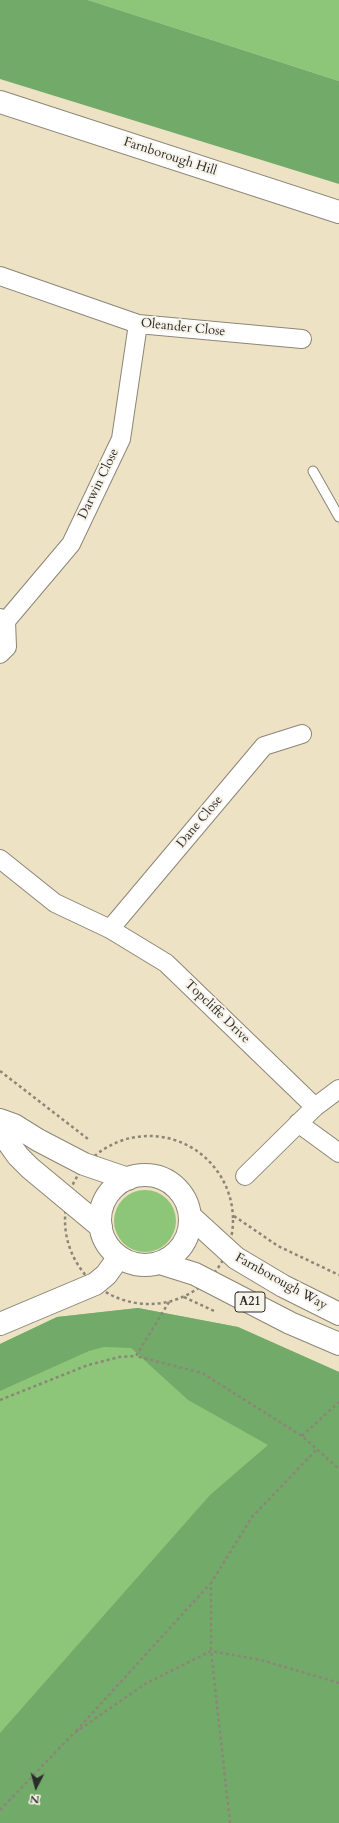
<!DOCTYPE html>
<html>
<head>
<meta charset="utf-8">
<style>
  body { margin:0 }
  #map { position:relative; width:339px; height:1823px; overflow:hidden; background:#eee2c4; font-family:Cardo,serif }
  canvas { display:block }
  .north { position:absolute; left:16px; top:1767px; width:40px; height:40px; -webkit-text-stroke:3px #f7f3e8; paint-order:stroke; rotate:186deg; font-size:11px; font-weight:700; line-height:16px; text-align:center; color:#2b2b2b }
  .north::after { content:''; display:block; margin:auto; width:14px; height:18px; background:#2b2b2b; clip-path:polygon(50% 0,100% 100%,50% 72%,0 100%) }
</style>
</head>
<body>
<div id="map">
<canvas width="339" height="1823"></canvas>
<div class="north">N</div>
</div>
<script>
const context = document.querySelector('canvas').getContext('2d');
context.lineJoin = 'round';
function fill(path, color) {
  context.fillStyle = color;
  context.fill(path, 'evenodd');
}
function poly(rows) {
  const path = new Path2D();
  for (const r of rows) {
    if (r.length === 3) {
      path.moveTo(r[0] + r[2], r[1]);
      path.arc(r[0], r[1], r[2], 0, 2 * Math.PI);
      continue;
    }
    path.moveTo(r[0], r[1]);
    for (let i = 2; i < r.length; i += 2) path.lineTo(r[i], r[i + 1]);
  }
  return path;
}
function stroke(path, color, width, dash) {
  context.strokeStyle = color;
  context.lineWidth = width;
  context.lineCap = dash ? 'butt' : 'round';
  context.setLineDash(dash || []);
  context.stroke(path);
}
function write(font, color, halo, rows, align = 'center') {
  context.font = font + ' Cardo,serif';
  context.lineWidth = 4;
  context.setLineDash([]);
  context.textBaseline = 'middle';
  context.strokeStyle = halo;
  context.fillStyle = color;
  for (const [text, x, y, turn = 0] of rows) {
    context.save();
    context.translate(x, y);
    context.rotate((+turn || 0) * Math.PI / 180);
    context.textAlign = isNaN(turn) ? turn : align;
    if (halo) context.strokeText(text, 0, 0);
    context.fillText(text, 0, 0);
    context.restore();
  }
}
fill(poly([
  [88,0,339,0,339,81],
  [145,1221,31],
  [138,1308,238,1327,339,1372,339,1823,0,1823,0,1344,57,1317]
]), '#8ec679');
fill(poly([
  [0,0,88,0,339,81,339,184,0,79],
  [138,1308,238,1327,339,1372,339,1823,0,1823,0,1733,210,1495,268,1445,188,1400,131,1348,104,1347,89,1351,0,1391,0,1344,57,1317]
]), '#72ab69');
const service = poly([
  [313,471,339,517]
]);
const minor = poly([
  [0,276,138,324,302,339],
  [0,618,6,621,71,544,121,439,138,324],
  [0,654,7,647,6,621],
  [0,859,55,903,110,929,166,963,315,1107],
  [110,929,264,746,302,734],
  [298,1123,339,1153],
  [245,1176,315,1107,339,1089]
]);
const tertiary = poly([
  [0,1324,95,1284,106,1275,119,1257]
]);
const secondary = poly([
  [0,102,339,212]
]);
const trunk = poly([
  [0,1120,14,1125,38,1140,84,1164,128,1179],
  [0,1131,18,1156,30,1168,101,1227],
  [145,1220,45],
  [190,1216,236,1258,283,1286,339,1314],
  [160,1263,195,1274,290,1323,339,1344]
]);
stroke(service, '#8c8678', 11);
stroke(minor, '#8c8678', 20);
stroke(tertiary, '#8c8678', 24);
stroke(secondary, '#8c8678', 24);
stroke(trunk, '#8c8678', 24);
stroke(poly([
  [0,1071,88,1139],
  [149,1220,84],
  [234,1216,278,1246,339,1275],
  [184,1297,214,1311],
  [169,1302,136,1356,202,1373,302,1436,339,1469],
  [0,1400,88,1365,119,1357,136,1356],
  [302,1436,339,1402],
  [76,1731,210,1584],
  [0,1810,73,1734,145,1684,211,1651,261,1660,339,1683],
  [230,1823,211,1651,211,1583,252,1517,316,1450]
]), '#8c8678', 2.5, [3, 3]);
stroke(service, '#fff', 9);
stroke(minor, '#fff', 18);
stroke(tertiary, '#fff', 22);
stroke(secondary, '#fff', 22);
stroke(trunk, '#fff', 22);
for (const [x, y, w] of [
  [250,1302,30]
]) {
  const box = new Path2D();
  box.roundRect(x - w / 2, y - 10, w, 20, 3);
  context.fillStyle = '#f7f3e8';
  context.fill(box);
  stroke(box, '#2b2b2b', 1);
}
write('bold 12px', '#2b2b2b', null, [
  ["A21",250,1302]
]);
write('13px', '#2b2b2b', '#f7f3e8', [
  ["Farnborough Hill",170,157,18],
  ["Oleander Close",183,328,6],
  ["Darwin Close",99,484,-64],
  ["Dane Close",200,822,-50],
  ["Topcliffe Drive",217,1012,44],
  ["Farnborough Way",281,1282,29]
]);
</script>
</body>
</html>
